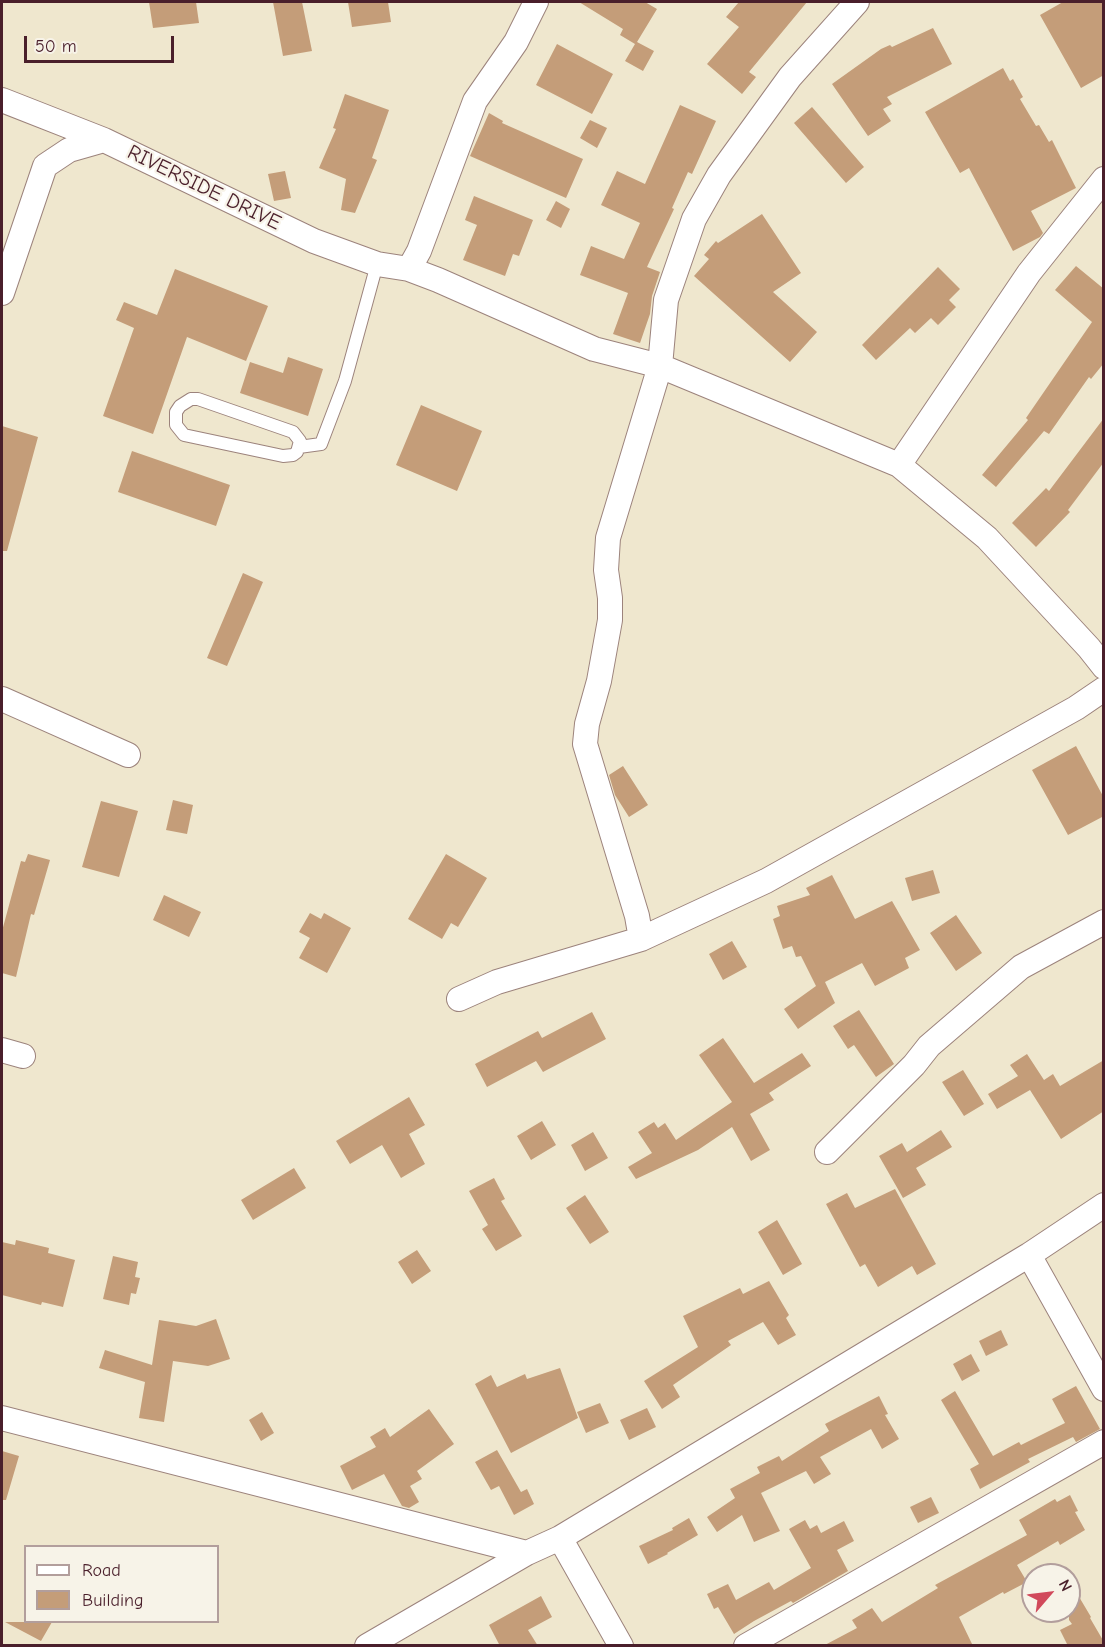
<!DOCTYPE html>
<html>
<head>
<meta charset="utf-8">
<style>
  body { margin:0 }
  #map { position:relative; width:1105px; height:1647px; overflow:hidden; background:#efe7ce; font-family:"Comic Neue",sans-serif }
  canvas { display:block }
  .frame { position:absolute; inset:0; border:3px solid #4a1f2b; pointer-events:none }
  .legend { position:absolute; left:24px; top:1545px; width:195px; height:78px; box-sizing:border-box; background:#f7f3e8; border:2px solid #b29e9c; margin:0; padding:8px 10px; list-style:none; font-size:18px; color:#4a1f2b }
  .legend li { display:flex; align-items:center; gap:12px; height:30px }
  .legend b { width:30px; border:2px solid #b29e9c }
  .north { position:absolute; left:1021px; top:1563px; width:60px; height:60px; box-sizing:border-box; background:#f7f3e8; border:2px solid #b29e9c; border-radius:50%; rotate:62deg; font-size:16px; font-weight:700; line-height:24px; text-align:center; color:#4a1f2b }
  .north::after { content:''; display:block; margin:auto; width:21px; height:27px; background:#d1495b; clip-path:polygon(50% 0,100% 100%,50% 72%,0 100%) }
  .scale { position:absolute; left:24px; top:36px; width:150px; height:27px; box-sizing:border-box; border:3px solid #4a1f2b; border-top:0; padding-left:8px; font-size:18px; line-height:21px; white-space:nowrap; color:#4a1f2b; -webkit-text-stroke:4px #f7f3e8; paint-order:stroke }
</style>
</head>
<body>
<div id="map">
<canvas width="1105" height="1647"></canvas>
<div class="frame"></div>
<ul class="legend">
<li><b style="height:8px;background:#fff"></b>Road</li>
<li><b style="height:16px;background:#c49d79"></b>Building</li>
</ul>
<div class="north">N</div>
<div class="scale">50 m</div>
</div>
<script>
const context = document.querySelector('canvas').getContext('2d');
context.lineJoin = 'round';
function fill(path, color) {
  context.fillStyle = color;
  context.fill(path, 'evenodd');
}
function poly(rows) {
  const path = new Path2D();
  for (const r of rows) {
    path.moveTo(r[0], r[1]);
    for (let i = 2; i < r.length; i += 2) path.lineTo(r[i], r[i + 1]);
  }
  return path;
}
function stroke(path, color, width, dash) {
  context.strokeStyle = color;
  context.lineWidth = width;
  context.lineCap = dash ? 'butt' : 'round';
  context.setLineDash(dash || []);
  context.stroke(path);
}
function write(font, color, halo, rows, align = 'center') {
  context.font = font + ' "Comic Neue",sans-serif';
  context.lineWidth = 4.5;
  context.setLineDash([]);
  context.textBaseline = 'middle';
  context.strokeStyle = halo;
  context.fillStyle = color;
  for (const [text, x, y, turn = 0] of rows) {
    context.save();
    context.translate(x, y);
    context.rotate((+turn || 0) * Math.PI / 180);
    context.textAlign = isNaN(turn) ? turn : align;
    if (halo) context.strokeText(text, 0, 0);
    context.fillText(text, 0, 0);
    context.restore();
  }
}
fill(poly([
  [149,2,196,2,199,23,153,28],
  [273,2,302,2,312,51,283,56],
  [348,2,388,2,391,22,352,27],
  [579,2,645,2,657,9,637,42,654,51,643,71,625,61,635,44,620,35,623,29],
  [739,2,807,2,749,72,756,77,742,94,707,64,739,27,726,17],
  [1063,2,1104,2,1104,75,1081,88,1040,15],
  [933,28,952,64,887,97,892,104,883,109,891,121,868,136,832,84,881,49,890,45,892,47],
  [557,44,613,74,592,114,536,85],
  [1003,68,1010,81,1013,79,1023,97,1020,99,1036,126,1039,125,1049,142,1052,140,1076,188,1031,211,1043,233,1040,237,1013,251,969,168,960,173,925,112],
  [345,94,389,110,372,158,377,160,355,213,341,210,346,179,319,168,336,129,333,128],
  [680,105,716,121,692,174,688,172,672,208,674,209,647,267,660,272,652,296,650,314,640,343,613,334,628,293,580,275,591,246,624,259,640,223,601,205,617,171,645,184],
  [812,107,864,167,846,183,794,123],
  [489,113,503,121,502,123,583,159,566,198,470,156],
  [590,120,607,128,597,148,580,138],
  [285,171,291,198,274,201,268,174],
  [474,196,533,220,519,256,513,254,505,276,463,260,477,225,465,220],
  [556,201,570,209,561,228,546,220],
  [762,214,801,273,773,292,817,332,790,362,694,276,709,259,704,255,716,241,718,243],
  [1076,266,1104,289,1104,363,1091,379,1089,377,1049,434,1044,431,996,487,982,475,1028,420,1026,418,1092,322,1055,290],
  [938,267,960,289,949,300,956,307,938,325,931,318,915,333,910,328,876,360,862,345],
  [175,269,268,306,246,361,187,337,153,434,103,416,134,328,116,320,124,302,157,315],
  [288,357,323,369,308,416,240,393,250,362,283,373],
  [421,405,482,431,457,491,396,465],
  [1104,418,1104,462,1068,510,1070,512,1036,547,1012,523,1046,488,1049,491],
  [2,426,38,437,7,551,2,551],
  [132,451,230,485,216,526,118,492],
  [243,573,263,582,227,666,207,658],
  [1076,746,1104,798,1104,816,1068,835,1032,770],
  [623,766,648,805,629,817,615,795,609,775],
  [173,800,193,805,187,834,166,830],
  [101,801,138,811,119,877,82,867],
  [28,854,50,860,34,915,31,914,16,977,2,973,2,931,21,861,25,862],
  [446,854,487,878,458,927,451,923,442,939,408,919],
  [933,870,940,893,912,901,905,878],
  [832,875,855,919,892,901,920,950,905,958,909,968,875,986,862,963,825,982,835,1003,798,1029,784,1009,816,986,801,956,796,957,792,946,783,949,773,919,780,916,777,906,810,895,806,888],
  [164,895,201,912,189,937,153,920],
  [310,913,321,919,324,913,351,928,327,973,299,958,310,938,299,932],
  [956,915,982,953,956,971,930,933],
  [732,941,747,967,723,980,709,954],
  [859,1010,894,1064,876,1077,854,1045,848,1049,833,1026],
  [592,1012,606,1039,543,1072,536,1061,487,1087,475,1064,538,1031,542,1038],
  [723,1038,754,1083,802,1053,811,1066,769,1093,774,1100,750,1114,770,1150,751,1161,732,1127,698,1150,636,1179,628,1167,652,1153,638,1132,654,1122,658,1128,665,1123,676,1140,732,1102,699,1055],
  [1027,1054,1044,1080,1053,1074,1060,1086,1104,1060,1104,1111,1061,1139,1030,1090,997,1109,988,1094,1018,1076,1010,1065],
  [963,1070,984,1104,964,1116,942,1082],
  [409,1097,425,1125,409,1134,425,1164,401,1178,382,1145,350,1164,336,1141],
  [542,1121,556,1145,531,1160,517,1136],
  [941,1130,952,1147,916,1168,926,1185,903,1198,879,1156,902,1143,907,1152],
  [593,1132,608,1158,585,1171,571,1145],
  [294,1168,306,1188,253,1220,241,1200],
  [494,1178,505,1199,501,1201,522,1236,496,1251,482,1229,488,1225,469,1191],
  [895,1189,936,1264,917,1275,912,1266,878,1287,865,1264,860,1267,826,1204,847,1193,855,1208],
  [585,1195,609,1232,590,1244,566,1208],
  [777,1220,802,1264,783,1275,758,1232],
  [16,1240,49,1248,48,1253,75,1260,63,1307,42,1302,41,1305,2,1295,2,1242,15,1245],
  [417,1250,431,1271,412,1284,398,1262],
  [113,1256,138,1262,135,1277,140,1278,136,1294,131,1293,129,1305,103,1299],
  [769,1281,789,1315,786,1318,796,1335,778,1345,763,1322,728,1341,731,1345,673,1385,680,1397,662,1409,644,1381,698,1347,683,1316,740,1288,743,1294],
  [216,1319,230,1359,208,1366,173,1361,164,1422,139,1418,145,1382,99,1368,105,1350,152,1365,159,1320,196,1326],
  [1001,1330,1008,1345,986,1356,979,1341],
  [971,1354,980,1371,962,1381,953,1364],
  [560,1368,578,1418,511,1453,475,1384,491,1375,497,1387,525,1374,527,1379],
  [1076,1386,1100,1429,1076,1442,1073,1437,1028,1459,1030,1462,980,1489,970,1469,979,1464,941,1400,955,1391,993,1456,1019,1442,1021,1445,1065,1423,1052,1399],
  [879,1396,888,1414,885,1415,899,1439,882,1449,871,1429,820,1457,831,1474,814,1484,806,1471,761,1493,780,1531,754,1542,742,1515,717,1532,707,1517,735,1498,730,1489,760,1473,757,1467,779,1456,782,1461,829,1431,825,1424],
  [600,1403,609,1423,586,1433,577,1412],
  [647,1408,656,1427,629,1440,620,1420],
  [429,1409,454,1444,417,1471,422,1479,410,1486,419,1502,409,1508,402,1506,384,1474,352,1490,340,1466,376,1447,370,1437,385,1428,390,1437],
  [262,1412,274,1433,261,1441,249,1420],
  [497,1450,521,1492,527,1489,534,1504,514,1515,499,1486,491,1490,475,1462],
  [2,1451,19,1456,6,1500,2,1500],
  [1070,1495,1078,1511,1075,1512,1085,1530,1060,1545,1058,1541,1017,1565,1027,1582,1004,1594,1003,1592,959,1617,973,1646,823,1646,857,1628,852,1620,872,1608,882,1622,938,1588,935,1585,1027,1535,1019,1520,1055,1499,1057,1502],
  [931,1497,939,1513,918,1523,910,1507],
  [689,1518,698,1535,667,1553,668,1554,648,1564,639,1546,673,1530,672,1528],
  [805,1520,810,1529,817,1525,821,1533,844,1521,854,1541,837,1550,848,1571,793,1603,791,1601,754,1621,734,1634,718,1607,714,1609,707,1594,728,1584,736,1600,769,1582,774,1590,811,1568,789,1529],
  [1069,1580,1091,1617,1090,1618,1104,1642,1104,1646,1068,1646,1060,1630,1072,1624,1069,1620],
  [541,1596,552,1617,528,1630,538,1646,500,1646,489,1625],
  [5,1622,52,1622,41,1641]
]), '#c49d79');
const lane = poly([
  [191,399,198,399,293,432,300,441,297,452,293,455,283,456,184,435,176,425,176,412,180,406,191,399],
  [299,447,321,444,345,381,377,264]
]);
const street = poly([
  [536,2,516,42,475,101,419,251,409,269,438,280,594,349,660,366,899,465,987,538,1089,648,1104,667],
  [2,100,104,140,314,241,377,264,409,269],
  [2,293,45,166,69,150,104,140],
  [899,465,1029,273,1104,179],
  [2,699,128,755],
  [641,939,637,916,585,744,587,724,599,681,610,620,610,598,606,570,608,538,660,366,666,300,694,219,719,175,790,77,857,2],
  [459,999,497,982,641,939,766,881,1076,708,1104,689],
  [2,1050,23,1056],
  [827,1152,914,1065,929,1046,1021,967,1104,922],
  [1029,1255,1104,1389],
  [2,1418,527,1553],
  [560,1538,621,1646],
  [367,1646,527,1553,560,1538,1029,1255,1104,1205],
  [746,1646,1104,1442]
]);
stroke(lane, '#9c837c', 14);
stroke(street, '#9c837c', 26);
stroke(lane, '#fff', 12);
stroke(street, '#fff', 24);
write('21px', '#4a1f2b', '#f7f3e8', [
  ["RIVERSIDE DRIVE",204,188,26]
]);
</script>
</body>
</html>
